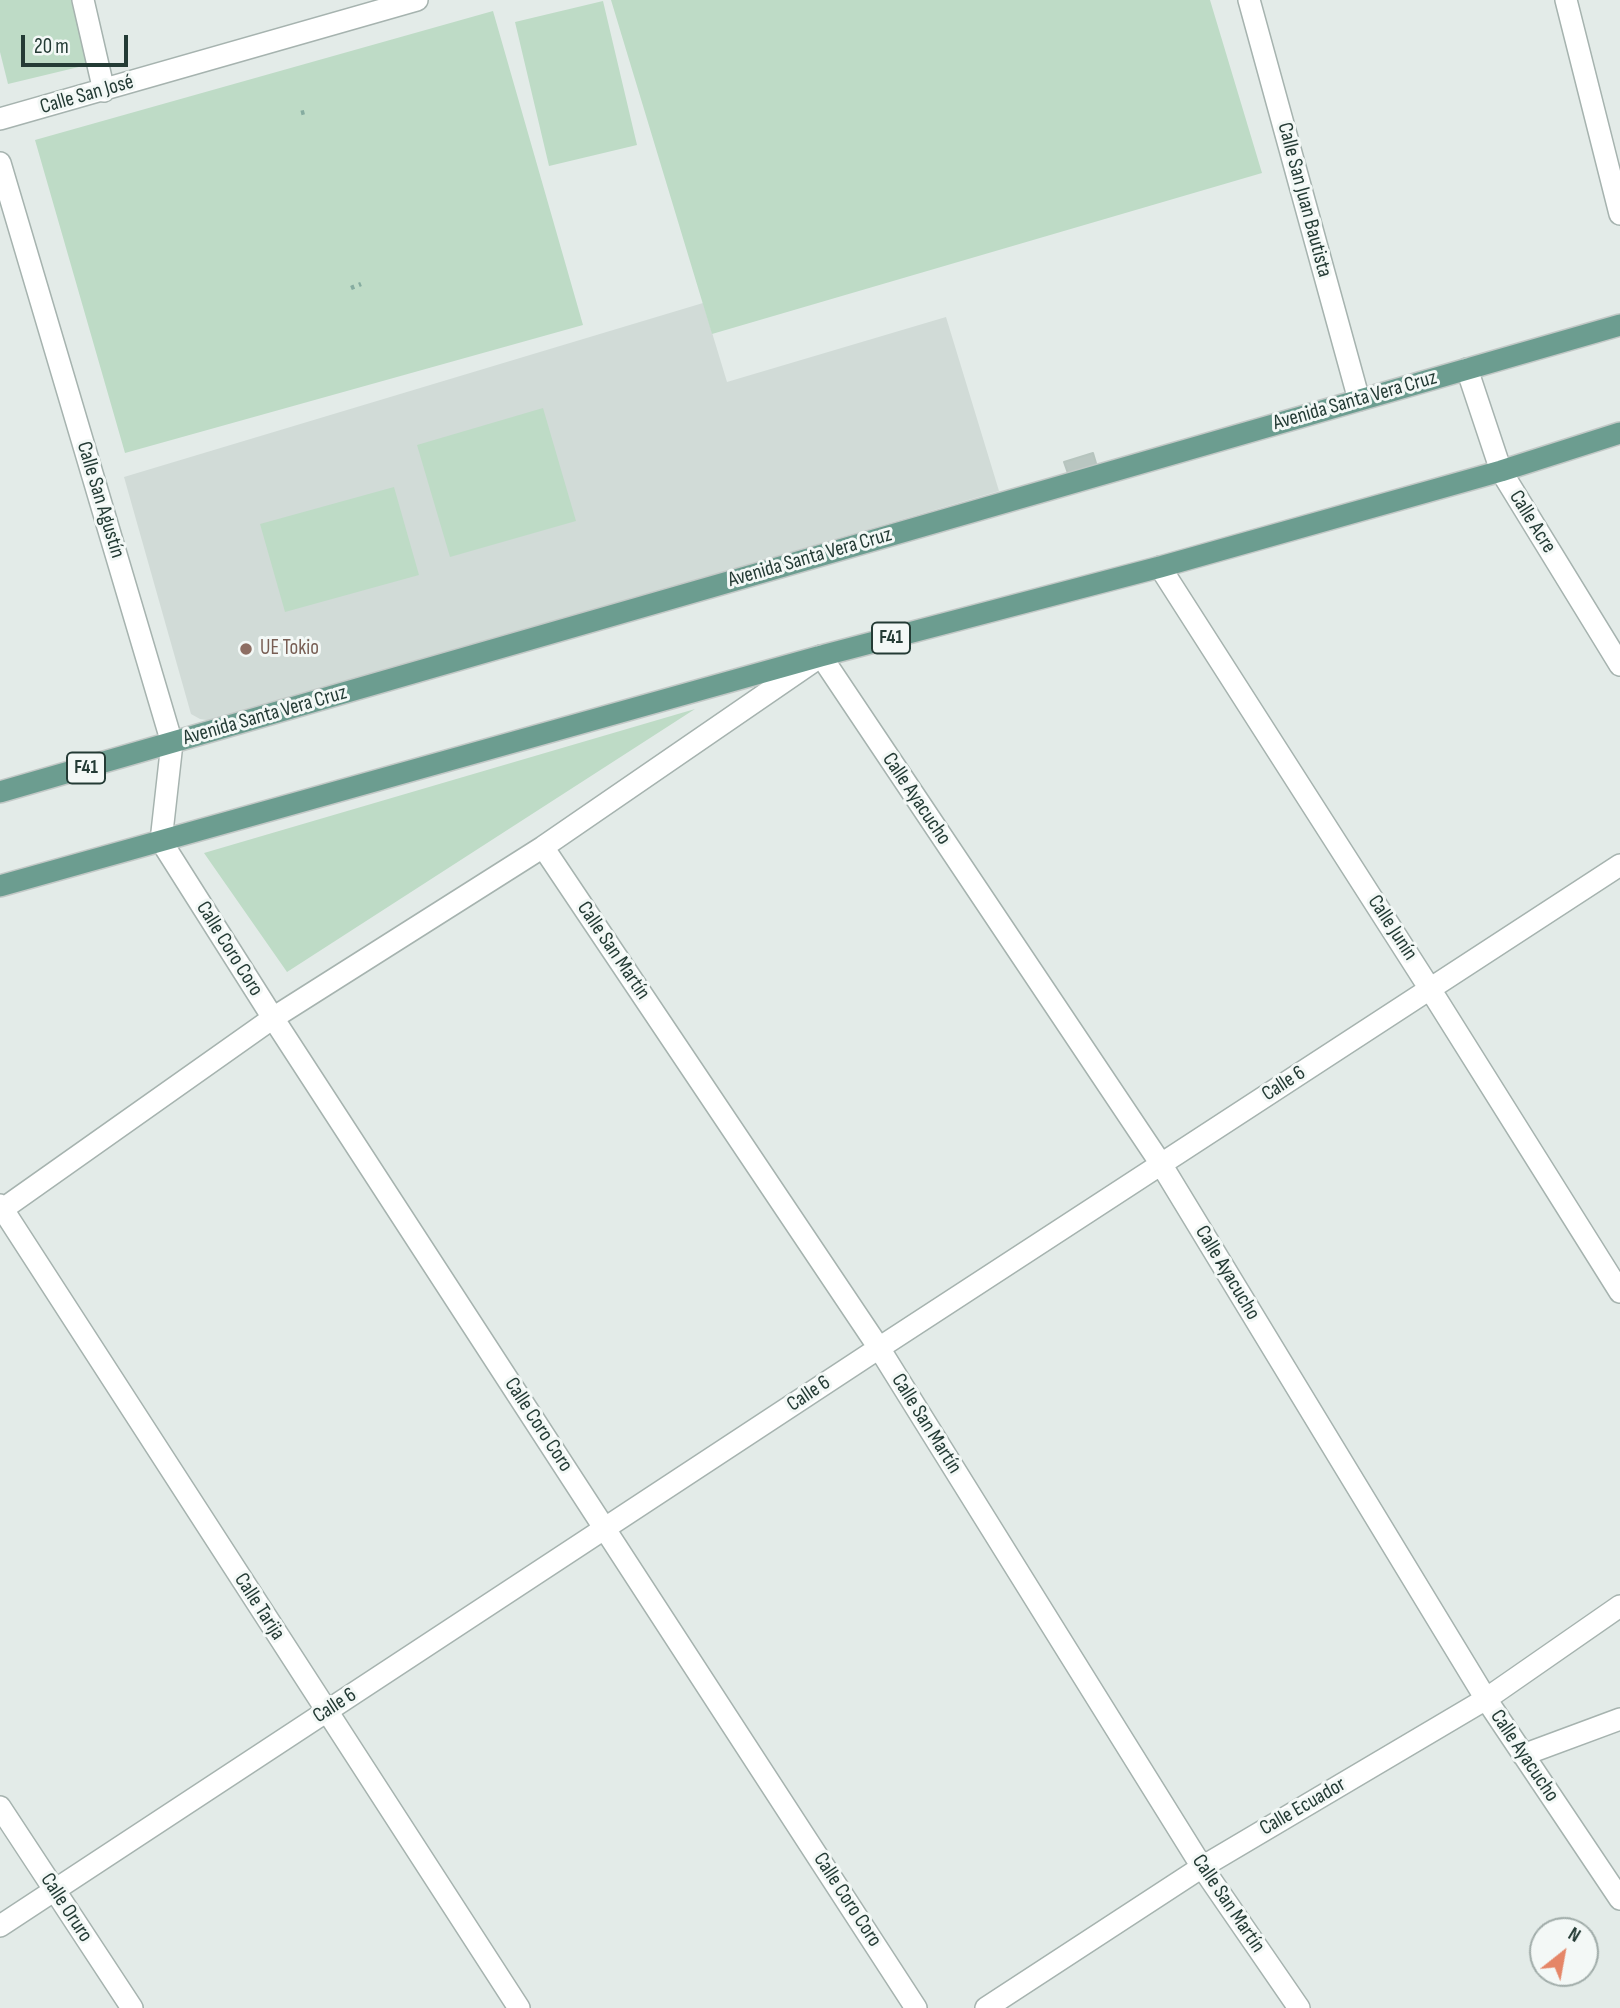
<!DOCTYPE html>
<html>
<head>
<meta charset="utf-8">
<style>
  body { margin:0 }
  #map { position:relative; width:1620px; height:2008px; overflow:hidden; background:#e3ebe8; font-family:"Sofia Sans Condensed",sans-serif }
  canvas { display:block }
  .north { position:absolute; left:1529px; top:1917px; width:70px; height:70px; box-sizing:border-box; background:#f3f8f6; border:2px solid #a0aca9; border-radius:50%; rotate:31deg; font-size:19px; font-weight:700; line-height:28px; text-align:center; color:#243b35 }
  .north::after { content:''; display:block; margin:auto; width:24px; height:32px; background:#e58667; clip-path:polygon(50% 0,100% 100%,50% 72%,0 100%) }
  .scale { position:absolute; left:21px; top:35px; width:107px; height:32px; box-sizing:border-box; border:4px solid #243b35; border-top:0; padding-left:9px; font-size:21px; line-height:24px; white-space:nowrap; color:#243b35; -webkit-text-stroke:5px #f3f8f6; paint-order:stroke }
</style>
</head>
<body>
<div id="map">
<canvas width="1620" height="2008"></canvas>
<div class="north">N</div>
<div class="scale">20 m</div>
</div>
<script>
const context = document.querySelector('canvas').getContext('2d');
context.lineJoin = 'round';
function fill(path, color) {
  context.fillStyle = color;
  context.fill(path, 'evenodd');
}
function poly(rows) {
  const path = new Path2D();
  for (const r of rows) {
    path.moveTo(r[0], r[1]);
    for (let i = 2; i < r.length; i += 2) path.lineTo(r[i], r[i + 1]);
  }
  return path;
}
function stroke(path, color, width, dash) {
  context.strokeStyle = color;
  context.lineWidth = width;
  context.lineCap = dash ? 'butt' : 'round';
  context.setLineDash(dash || []);
  context.stroke(path);
}
function write(font, color, halo, rows, align = 'center') {
  context.font = font + ' "Sofia Sans Condensed",sans-serif';
  context.lineWidth = 6;
  context.setLineDash([]);
  context.textBaseline = 'middle';
  context.strokeStyle = halo;
  context.fillStyle = color;
  for (const [text, x, y, turn = 0] of rows) {
    context.save();
    context.translate(x, y);
    context.rotate((+turn || 0) * Math.PI / 180);
    context.textAlign = isNaN(turn) ? turn : align;
    if (halo) context.strokeText(text, 0, 0);
    context.fillText(text, 0, 0);
    context.restore();
  }
}
fill(poly([
  [703,303,727,382,946,317,999,491,213,721,200,719,191,714,124,477]
]), '#d1dbd7');
fill(poly([
  [0,0,71,0,87,65,8,84,0,52],
  [611,0,1210,0,1262,173,712,334],
  [603,1,637,145,549,166,515,22],
  [493,11,583,325,125,453,35,140],
  [543,408,576,521,450,557,417,445],
  [394,487,419,575,285,612,260,524],
  [695,709,287,972,204,853]
]), '#bedbc6');
const building = poly([
  [1093,453,1098,470,1070,479,1064,462,1093,453]
]);
fill(building, '#b9c6c1');
stroke(building, '#b6c4be', 2);
const minor = poly([
  [83,0,104,91],
  [1249,0,1359,400],
  [1566,0,1620,214],
  [0,119,417,0],
  [0,163,172,743,161,841,273,1018,916,2008],
  [1467,369,1501,471,1620,665],
  [1160,567,1430,989,1620,1292],
  [543,847,879,1348,1202,1867,1299,2008],
  [0,1205,519,2008],
  [0,1211,273,1018,543,847,821,656,1161,1164,1486,1699,1620,1899],
  [1523,1755,1620,1719],
  [0,1807,132,2008],
  [0,1926,879,1348,1620,865],
  [986,2008,1202,1867,1486,1699,1620,1606]
]);
const major = poly([
  [0,792,1620,325],
  [0,886,821,656,1160,567,1501,471,1620,433]
]);
stroke(minor, '#a6b3af', 24);
stroke(major, '#c2c8c6', 24);
stroke(poly([
  [301,113,309,111],
  [351,288,361,284]
]), '#86aca0', 4.5, [3.5, 5]);
stroke(minor, '#fff', 21);
stroke(major, '#6c9d90', 21);
for (const [x, y, r, color] of [
  [246,649,7,"#8d6e63"]
]) {
  const dot = new Path2D();
  dot.arc(x, y, r, 0, 2 * Math.PI);
  context.fillStyle = color;
  context.fill(dot);
  stroke(dot, '#f3f8f6', 2.5);
}
for (const [x, y, w] of [
  [891,638,38],
  [86,768,38]
]) {
  const box = new Path2D();
  box.roundRect(x - w / 2, y - 15.5, w, 31, 5);
  context.fillStyle = '#f3f8f6';
  context.fill(box);
  stroke(box, '#243b35', 2);
}
write('bold 19px', '#243b35', null, [
  ["F41",891,638],
  ["F41",86,768]
]);
write('21px', '#243b35', '#f3f8f6', [
  ["Calle San José",87,95,-16],
  ["Calle San Juan Bautista",1304,200,75],
  ["Avenida Santa Vera Cruz",1355,401,-16],
  ["Calle San Agustín",100,500,73],
  ["Calle Acre",1532,522,58],
  ["Avenida Santa Vera Cruz",810,558,-16],
  ["Avenida Santa Vera Cruz",265,716,-16],
  ["Calle Ayacucho",916,799,56],
  ["Calle Junín",1392,928,57],
  ["Calle Coro Coro",229,949,58],
  ["Calle San Martín",613,951,56],
  ["Calle 6",1284,1084,-33],
  ["Calle Ayacucho",1227,1273,59],
  ["Calle 6",809,1394,-34],
  ["Calle San Martín",926,1424,58],
  ["Calle Coro Coro",538,1425,57],
  ["Calle Tarija",259,1607,57],
  ["Calle 6",335,1706,-33],
  ["Calle Ayacucho",1524,1756,56],
  ["Calle Ecuador",1303,1807,-30],
  ["Calle Coro Coro",847,1900,57],
  ["Calle San Martín",1228,1904,56],
  ["Calle Oruro",66,1908,57]
]);
write('21px', '#785e54', '#f3f8f6', [
  ["UE Tokio",260,649]
], 'left');
</script>
</body>
</html>
